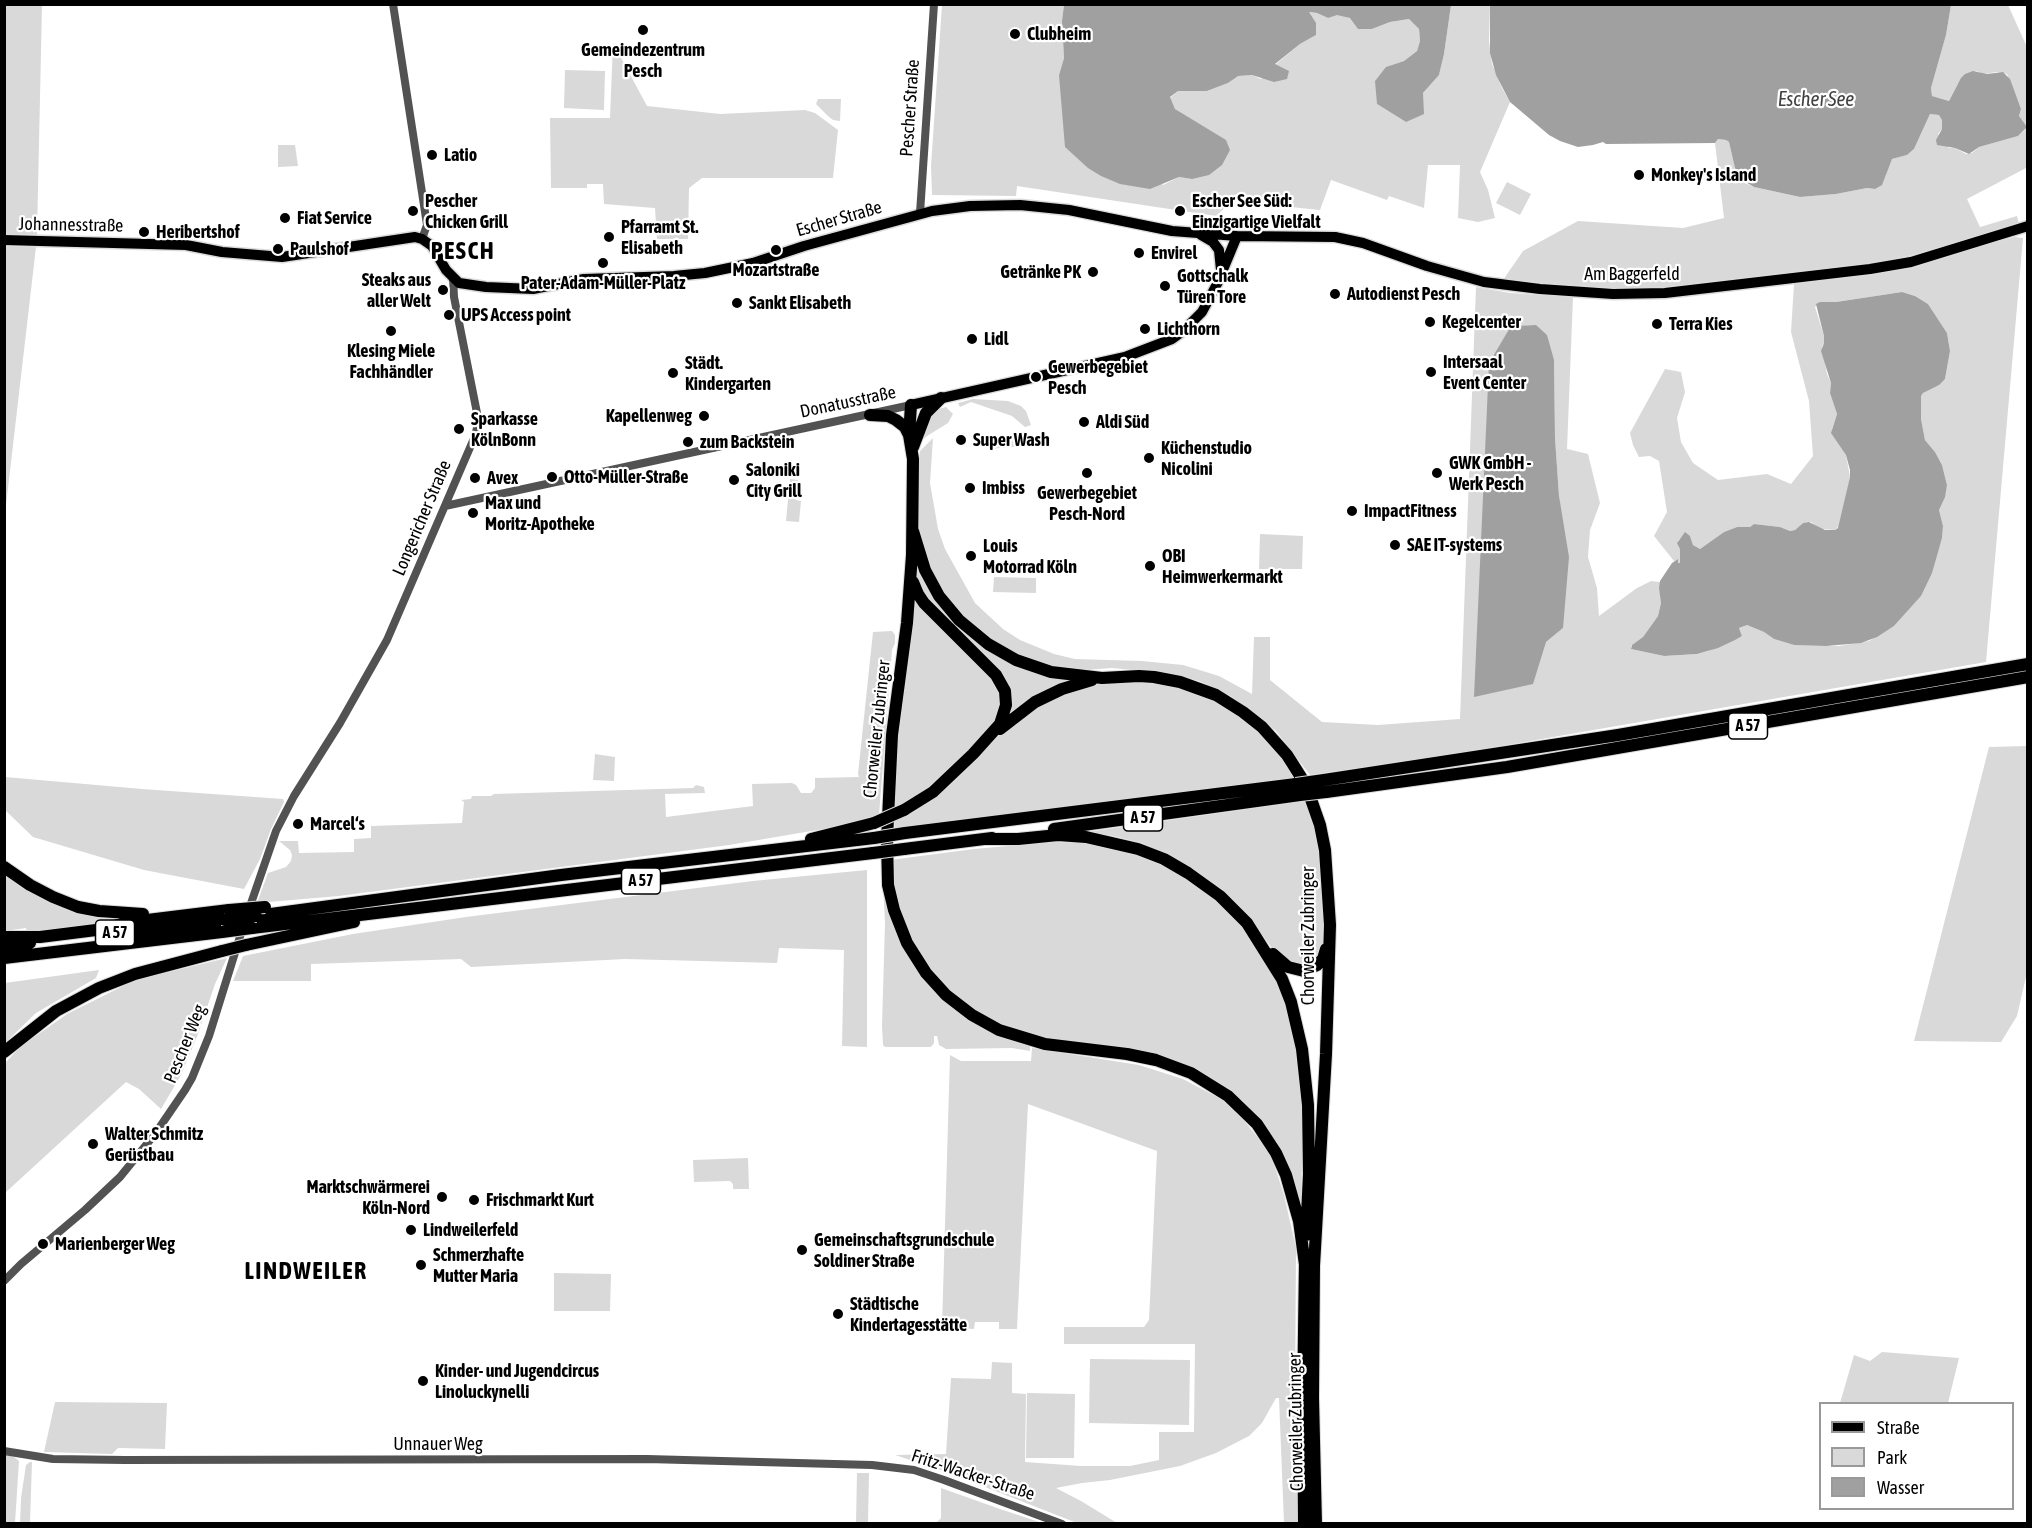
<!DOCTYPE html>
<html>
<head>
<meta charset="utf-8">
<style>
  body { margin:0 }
  #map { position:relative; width:2032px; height:1528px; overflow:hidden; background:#fff; font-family:"Asap Condensed",sans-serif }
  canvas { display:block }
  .frame { position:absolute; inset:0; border:6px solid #000; pointer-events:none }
  .legend { position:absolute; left:1819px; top:1402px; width:195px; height:108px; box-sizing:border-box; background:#fff; border:2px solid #999; margin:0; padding:8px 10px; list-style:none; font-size:18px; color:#000 }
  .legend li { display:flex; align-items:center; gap:12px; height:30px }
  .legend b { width:30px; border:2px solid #999 }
</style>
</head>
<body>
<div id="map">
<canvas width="2032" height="1528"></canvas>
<div class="frame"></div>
<ul class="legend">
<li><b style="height:8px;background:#000"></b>Straße</li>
<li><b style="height:16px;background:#d9d9d9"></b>Park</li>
<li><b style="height:16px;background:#a0a0a0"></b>Wasser</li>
</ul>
</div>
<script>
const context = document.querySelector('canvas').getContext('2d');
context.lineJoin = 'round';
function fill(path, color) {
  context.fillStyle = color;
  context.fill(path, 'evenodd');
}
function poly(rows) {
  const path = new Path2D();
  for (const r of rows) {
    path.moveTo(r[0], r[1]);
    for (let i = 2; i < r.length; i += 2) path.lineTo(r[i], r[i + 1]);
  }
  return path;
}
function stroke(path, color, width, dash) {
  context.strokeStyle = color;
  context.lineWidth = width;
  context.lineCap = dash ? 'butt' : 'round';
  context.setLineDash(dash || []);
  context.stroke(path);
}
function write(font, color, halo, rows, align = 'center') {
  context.font = font + ' "Asap Condensed",sans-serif';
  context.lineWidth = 4.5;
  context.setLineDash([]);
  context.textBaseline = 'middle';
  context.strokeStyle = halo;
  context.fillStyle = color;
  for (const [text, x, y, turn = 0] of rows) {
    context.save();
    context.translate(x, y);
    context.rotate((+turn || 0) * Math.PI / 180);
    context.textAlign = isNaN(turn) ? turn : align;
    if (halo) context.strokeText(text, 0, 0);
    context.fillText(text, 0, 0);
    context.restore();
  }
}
fill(poly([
  [4,5,42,5,37,235,5,235],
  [942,5,1064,5,1062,21,1064,58,1059,75,1163,185,1179,177,1192,179,1199,125,1175,109,1170,98,1178,91,1207,91,1228,83,1237,76,1252,75,1261,79,1275,65,1300,44,1316,35,1309,12,1317,13,1328,18,1337,14,1350,18,1372,29,1390,22,1409,19,1419,29,1420,41,1417,51,1404,61,1387,67,1377,104,1406,122,1423,93,1439,75,1444,54,1451,5,1490,5,1489,41,1492,64,1502,88,1510,102,1480,172,1488,190,1495,218,1478,222,1458,218,1460,165,1428,165,1424,208,1389,196,1387,200,1331,180,1320,210,1232,201,1216,216,1017,186,1016,196,932,195,931,166],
  [1951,5,2008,5,2027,47,2026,168,1967,199,1980,227,2017,216,2019,224,1912,255,1870,264,1794,274,1665,288,1611,289,1503,280,1523,251,1578,221,1683,228,1724,218,1715,143,1718,139,1726,140,1729,142,1737,177,1745,183,1754,187,1800,197,1836,194,1867,188,1875,189,1885,177,1889,164,1892,159,1907,155,1914,149,1930,114,1940,115,1942,120,1942,129,1938,134,1949,148,1955,148,1966,154,1972,153,1979,147,2018,136,2025,130,2019,116,2021,109,2007,74,1997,72,1984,74,1976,71,1958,84,1949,101,1932,96,1931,88,1946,35],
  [613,43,647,106,720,114,805,110,815,113,838,130,833,178,702,178,689,188,688,239,657,239,655,208,604,204,603,184,587,184,587,188,551,188,550,118,610,118],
  [565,70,605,71,604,110,564,108],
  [818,99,841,99,840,121,833,120,828,116,816,104],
  [278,145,295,145,298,166,278,167],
  [1507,182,1531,194,1520,215,1496,203],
  [2015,237,2023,238,1986,662,1461,753,1310,775,1276,731,1261,718,1231,696,1199,681,1159,672,1111,668,1074,671,1037,665,972,629,931,577,919,530,916,500,920,451,933,438,930,483,938,529,945,549,975,603,1003,629,1020,640,1054,654,1075,659,1142,661,1183,665,1219,676,1252,694,1254,637,1270,637,1270,680,1322,722,1378,725,1460,719,1476,287,1510,293,1573,297,1567,449,1588,454,1600,503,1590,530,1588,557,1597,588,1599,616,1637,588,1651,581,1660,582,1661,603,1658,616,1643,637,1631,646,1631,649,1664,656,1697,654,1708,651,1742,636,1739,628,1747,625,1764,632,1774,639,1794,645,1839,646,1869,641,1894,626,1921,596,1942,538,1943,526,1939,510,1947,485,1942,465,1935,452,1925,440,1921,419,1921,396,1923,393,1945,379,1950,351,1947,333,1928,304,1915,296,1902,292,1836,302,1820,302,1815,307,1824,336,1824,343,1822,346,1827,374,1831,383,1830,393,1837,414,1832,429,1846,455,1850,477,1841,524,1835,530,1820,529,1811,522,1803,523,1795,530,1790,531,1780,527,1754,524,1750,527,1737,527,1724,532,1700,549,1693,545,1690,536,1684,534,1678,541,1680,548,1680,563,1678,563,1678,560,1674,561,1654,536,1667,512,1659,461,1650,456,1639,457,1633,445,1630,433,1665,369,1681,372,1685,392,1677,418,1681,442,1693,463,1718,480,1767,474,1791,484,1813,456,1809,401,1791,332,1794,284,1870,274,1911,265],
  [1536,325,1554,360,1555,438,1559,496,1563,628,1546,642,1489,363,1512,326],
  [5,246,36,247,5,514,4,246],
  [973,399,1008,401,1021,406,1026,411,1031,425,1025,427,1012,416,971,402,960,407,958,403],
  [946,407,953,414,948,423,927,436,920,442,925,422,939,409],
  [1016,432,1033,437,1038,442,1037,445,988,449,992,434,1001,437,1000,441,1008,443,1012,433],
  [790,479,798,480,796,500,801,501,799,522,786,521],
  [1260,534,1303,536,1302,569,1259,569],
  [916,550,919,559,974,637,1079,679,1007,716,1009,700,926,601,915,578],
  [994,577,1036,578,1036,593,993,592],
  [914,593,1001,689,999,720,938,781,920,795,891,809,896,736],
  [892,631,895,635,895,643,892,650,879,815,829,828,729,845,339,896,257,903,268,873,286,867,291,861,292,855,290,850,279,841,298,841,299,853,354,852,354,839,371,838,371,826,462,823,464,802,461,800,471,799,472,796,491,796,494,794,693,788,696,785,704,787,705,793,665,794,666,817,753,806,752,784,792,783,796,785,801,793,811,793,815,788,815,778,859,777,858,774,873,632],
  [1123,680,1168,684,1220,702,1245,718,1276,747,1294,778,895,830,895,821,917,808,1011,724,1040,704,1085,686],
  [2027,746,2028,968,2017,1016,2001,1042,1914,1041,1989,747],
  [595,754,615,757,614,781,593,780],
  [5,777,142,789,283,799,284,802,271,829,260,859,244,889,144,870,33,837,5,810],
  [1305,801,1308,802,1318,835,1325,936,1321,956,1300,968,1277,955,1249,917,1235,902,1219,888,1194,870,1168,855,1142,843,1113,836,1086,832],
  [1053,842,1090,843,1125,850,1158,862,1183,875,1217,900,1243,927,1277,980,1286,1006,1296,1045,1303,1103,1301,1215,1280,1155,1201,1074,1026,1035,977,1014,941,985,915,950,895,899,890,860,974,849],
  [882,862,886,895,936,990,1039,1047,1030,1047,1030,1051,1012,1048,946,1049,939,1045,937,1036,934,1036,934,1043,931,1047,885,1047,883,1045,882,1026,885,923],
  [867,870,867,1047,842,1046,844,950,779,948,777,963,625,959,471,967,461,959,311,964,311,981,233,981,243,956,353,934,466,917,753,881],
  [4,872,114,918,99,919,100,926,27,934,26,928,5,931],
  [227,958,215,984,198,1034,181,1075,161,1109,139,1089,126,1082,5,1193,5,1063,20,1047,67,1014,135,980],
  [99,970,96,978,36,1013,5,1043,5,983],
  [1032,1048,1139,1065,1183,1079,1219,1098,1236,1111,1264,1145,1273,1161,1284,1195,1296,1248,1295,1397,1298,1523,1284,1523,1279,1398,1276,1398,1262,1423,1249,1436,1216,1453,1180,1466,1110,1480,1082,1483,1056,1488,1081,1501,1117,1523,1077,1523,947,1472,895,1455,946,1454,951,1378,991,1379,992,1362,1012,1363,1012,1393,1026,1394,1025,1462,1081,1466,1130,1466,1159,1460,1159,1432,1194,1432,1195,1344,1064,1344,1064,1327,1144,1327,1149,1320,1157,1151,1028,1104,1017,1329,999,1329,999,1322,975,1322,974,1329,942,1327,950,1055,961,1061,1031,1061],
  [748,1158,749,1189,733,1189,733,1184,730,1181,694,1182,693,1160],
  [554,1273,611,1274,610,1311,554,1311],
  [1882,1352,1959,1358,1948,1403,1840,1403,1854,1355,1870,1361],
  [1090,1359,1190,1360,1189,1425,1089,1423],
  [1027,1393,1075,1394,1074,1458,1026,1458],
  [55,1402,167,1403,165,1449,118,1448,112,1454,44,1452],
  [4,1454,14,1457,19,1461,15,1523,5,1523],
  [30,1462,32,1462,30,1523,20,1523,21,1498,26,1465],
  [857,1473,869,1473,868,1523,856,1523],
  [941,1488,1000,1509,1042,1523,936,1523,941,1518]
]), '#d9d9d9');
fill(poly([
  [1064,5,1064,4,1451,5,1444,54,1439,75,1423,93,1424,114,1406,122,1377,104,1375,81,1386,67,1404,61,1417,51,1420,41,1419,29,1409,19,1390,22,1372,29,1358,29,1350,18,1337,15,1328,18,1317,13,1309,12,1316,23,1316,35,1300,44,1275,64,1289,71,1287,79,1274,82,1252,75,1238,76,1228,83,1207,91,1178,91,1170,97,1175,109,1226,140,1230,150,1222,165,1209,175,1192,179,1179,177,1150,189,1120,184,1101,176,1088,168,1065,147,1059,75,1064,58,1062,21],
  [1490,5,1951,5,1946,35,1931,88,1932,96,1949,101,1961,78,1965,74,1973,71,1987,74,2003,72,2010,79,2021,109,2019,116,2027,127,2018,136,1979,147,1969,154,1955,148,1937,145,1936,140,1942,129,1942,120,1939,115,1930,114,1914,149,1907,155,1892,159,1882,185,1875,189,1867,188,1836,194,1800,197,1754,187,1737,177,1729,142,1726,140,1718,139,1715,143,1606,144,1603,142,1593,145,1578,147,1560,141,1549,135,1510,102,1496,75,1490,53],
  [1902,292,1915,296,1928,304,1947,333,1950,351,1945,379,1939,385,1923,393,1921,396,1921,419,1925,440,1935,452,1942,465,1947,485,1945,497,1939,510,1943,526,1942,538,1932,573,1921,596,1894,626,1877,637,1861,643,1826,646,1794,645,1774,639,1764,632,1747,625,1739,628,1742,636,1735,640,1718,648,1697,654,1664,656,1631,649,1632,645,1643,637,1658,616,1661,603,1659,588,1660,581,1672,563,1678,559,1678,563,1680,563,1680,549,1677,543,1685,532,1690,536,1693,545,1700,549,1724,532,1737,527,1750,527,1754,524,1780,527,1790,531,1795,530,1803,523,1809,522,1825,530,1835,530,1838,528,1850,477,1850,470,1846,455,1831,433,1837,414,1830,393,1831,383,1821,351,1824,343,1824,336,1816,304,1820,302,1836,302],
  [1536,325,1547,335,1554,360,1555,438,1559,496,1569,557,1563,628,1546,642,1533,684,1474,697,1489,363,1511,326]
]), '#a0a0a0');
const major = poly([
  [1201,235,1213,242,1219,250,1221,270],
  [4,240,186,245,222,252,282,257,415,237,422,239,432,246,446,270,459,283,486,287,533,289,584,279,674,276,705,273,753,263,804,246,932,211,970,206,1020,205,1069,210,1172,231,1237,236,1335,237,1363,243,1427,266,1484,282,1540,289,1613,294,1665,293,1870,269,1911,262,2028,226],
  [911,405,1125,357,1172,339,1183,331,1202,312,1217,284,1237,236]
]);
const highway = poly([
  [911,405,909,435,913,459,912,555,907,623,892,735,887,839,888,885,894,910,907,943,926,973,946,995,972,1015,999,1030,1045,1044,1127,1054,1156,1060,1191,1073,1228,1096,1257,1124,1276,1153,1286,1175,1299,1221,1305,1265],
  [870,415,888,416,896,420,905,427,909,435],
  [913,447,926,413,941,398],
  [913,531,925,570,939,596,959,620,988,644,1016,660,1051,672,1102,678,1139,676,1154,677,1180,682,1216,695,1243,712,1262,727,1287,755,1306,785,1320,825,1325,850,1330,925,1326,1054,1314,1266,1313,1398,1316,1524],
  [1000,729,1035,702,1062,689,1092,680],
  [1324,780,1618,735,2028,664],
  [1326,792,1507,767,2028,677],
  [904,810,933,792,973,754,1000,724,1006,705,1005,691,996,675,924,603,918,594,913,582],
  [1054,829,1300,795],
  [905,833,1296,784],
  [811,839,874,823],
  [985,839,1018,839,1058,835,1086,837,1138,849,1164,859,1188,873,1220,896,1247,923,1282,979,1291,1002,1302,1049,1308,1105,1309,1174,1306,1235],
  [904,849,992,838],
  [4,867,30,885,53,897,78,907,99,911,143,914],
  [256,916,561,875,874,838],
  [252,928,873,853],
  [107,934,225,920],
  [4,937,40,937,96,930,131,922,229,910],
  [246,945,354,922],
  [4,947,30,943],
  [1273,954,1288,967,1304,971,1317,965,1323,959,1326,949],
  [4,958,222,932],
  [4,1052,56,1011,99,988,135,974,222,951],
  [1304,1524,1303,1401,1305,1259]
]);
stroke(major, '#dbdbdb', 13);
stroke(highway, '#dbdbdb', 14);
stroke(poly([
  [393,4,427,225,422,239],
  [920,213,934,4],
  [445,506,911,405],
  [248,912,276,831,294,796,340,723,387,640,475,436,478,424,477,413,454,297,453,278],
  [4,1281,21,1264,85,1210,120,1177,155,1134,185,1090,192,1078,209,1036,243,927],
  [4,1451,53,1459,125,1460,647,1459,872,1465,914,1470,944,1480,1062,1524]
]), '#525252', 8);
stroke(major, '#000', 10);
stroke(highway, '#000', 12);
const highwayBridge = poly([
  [1296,784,1324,780],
  [1300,795,1326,792],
  [874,823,904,810],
  [874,838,905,833],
  [873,853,904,849],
  [229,910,265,907],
  [225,920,256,916],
  [222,932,252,928],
  [222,951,246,945]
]);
stroke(highwayBridge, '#dbdbdb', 14, []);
stroke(highwayBridge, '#000', 12);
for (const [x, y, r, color] of [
  [643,30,6,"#000"],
  [1015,34,6,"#000"],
  [432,155,6,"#000"],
  [1639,175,6,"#000"],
  [413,211,6,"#000"],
  [1180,211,6,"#000"],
  [285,218,6,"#000"],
  [144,232,6,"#000"],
  [609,237,6,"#000"],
  [278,249,6,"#000"],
  [776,250,6,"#000"],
  [1139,253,6,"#000"],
  [603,263,6,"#000"],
  [1093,272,6,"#000"],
  [1165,286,6,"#000"],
  [443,290,6,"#000"],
  [1335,294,6,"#000"],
  [737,303,6,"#000"],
  [449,315,6,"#000"],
  [1430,322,6,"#000"],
  [1657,324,6,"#000"],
  [1145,329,6,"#000"],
  [391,331,6,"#000"],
  [972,339,6,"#000"],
  [1431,372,6,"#000"],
  [673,373,6,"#000"],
  [1036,377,6,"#000"],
  [704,416,6,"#000"],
  [1084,422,6,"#000"],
  [459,429,6,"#000"],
  [961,440,6,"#000"],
  [688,442,6,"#000"],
  [1149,458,6,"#000"],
  [1087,473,6,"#000"],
  [1437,473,6,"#000"],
  [552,477,6,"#000"],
  [475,478,6,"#000"],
  [734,480,6,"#000"],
  [970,488,6,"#000"],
  [1352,511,6,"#000"],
  [473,513,6,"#000"],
  [1395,545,6,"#000"],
  [971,556,6,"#000"],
  [1150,566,6,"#000"],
  [298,824,6,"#000"],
  [93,1144,6,"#000"],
  [442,1197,6,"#000"],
  [474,1200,6,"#000"],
  [411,1230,6,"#000"],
  [43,1244,6,"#000"],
  [802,1250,6,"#000"],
  [421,1265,6,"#000"],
  [838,1314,6,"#000"],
  [423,1381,6,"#000"]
]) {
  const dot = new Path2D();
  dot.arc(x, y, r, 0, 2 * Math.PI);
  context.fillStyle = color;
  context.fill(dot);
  stroke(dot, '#fff', 2);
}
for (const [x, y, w] of [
  [1748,726,39],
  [1143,818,39],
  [641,881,39],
  [115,933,39]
]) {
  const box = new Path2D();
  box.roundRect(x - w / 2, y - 13, w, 26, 4.5);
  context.fillStyle = '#fff';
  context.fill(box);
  stroke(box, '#000', 1.5);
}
write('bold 16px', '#000', null, [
  ["A 57",1748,726],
  ["A 57",1143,818],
  ["A 57",641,881],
  ["A 57",115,933]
]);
write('bold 18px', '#000', '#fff', [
  ["Clubheim",1027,34],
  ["Gemeindezentrum",643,50,"center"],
  ["Pesch",643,71,"center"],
  ["Latio",444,155],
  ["Monkey's Island",1651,175],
  ["Pescher",425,201],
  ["Chicken Grill",425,222],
  ["Escher See Süd:",1192,201],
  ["Einzigartige Vielfalt",1192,222],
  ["Fiat Service",297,218],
  ["Pfarramt St.",621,227],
  ["Elisabeth",621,248],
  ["Heribertshof",156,232],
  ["Paulshof",290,249],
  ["Envirel",1151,253],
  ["Mozartstraße",776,270,"center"],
  ["Getränke PK",1081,272,"right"],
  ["Gottschalk",1177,276],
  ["Türen Tore",1177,297],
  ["Steaks aus",431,280,"right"],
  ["aller Welt",431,301,"right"],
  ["Pater-Adam-Müller-Platz",603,283,"center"],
  ["Autodienst Pesch",1347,294],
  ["Sankt Elisabeth",749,303],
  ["UPS Access point",461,315],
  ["Kegelcenter",1442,322],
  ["Terra Kies",1669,324],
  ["Lichthorn",1157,329],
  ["Lidl",984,339],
  ["Klesing Miele",391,351,"center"],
  ["Fachhändler",391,372,"center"],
  ["Intersaal",1443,362],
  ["Event Center",1443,383],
  ["Städt.",685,363],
  ["Kindergarten",685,384],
  ["Gewerbegebiet",1048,367],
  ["Pesch",1048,388],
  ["Kapellenweg",692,416,"right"],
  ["Sparkasse",471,419],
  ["KölnBonn",471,440],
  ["Aldi Süd",1096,422],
  ["Super Wash",973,440],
  ["zum Backstein",700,442],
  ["Küchenstudio",1161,448],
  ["Nicolini",1161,469],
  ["GWK GmbH -",1449,463],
  ["Werk Pesch",1449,484],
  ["Saloniki",746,470],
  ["City Grill",746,491],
  ["Otto-Müller-Straße",564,477],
  ["Avex",487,478],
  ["Imbiss",982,488],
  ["Gewerbegebiet",1087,493,"center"],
  ["Pesch-Nord",1087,514,"center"],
  ["Max und",485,503],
  ["Moritz-Apotheke",485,524],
  ["ImpactFitness",1364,511],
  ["SAE IT-systems",1407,545],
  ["Louis",983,546],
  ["Motorrad Köln",983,567],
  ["OBI",1162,556],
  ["Heimwerkermarkt",1162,577],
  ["Marcel‘s",310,824],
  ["Walter Schmitz",105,1134],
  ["Gerüstbau",105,1155],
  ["Marktschwärmerei",430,1187,"right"],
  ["Köln-Nord",430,1208,"right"],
  ["Frischmarkt Kurt",486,1200],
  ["Lindweilerfeld",423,1230],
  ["Gemeinschaftsgrundschule",814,1240],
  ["Soldiner Straße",814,1261],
  ["Marienberger Weg",55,1244],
  ["Schmerzhafte",433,1255],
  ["Mutter Maria",433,1276],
  ["Städtische",850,1304],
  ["Kindertagesstätte",850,1325],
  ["Kinder- und Jugendcircus",435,1371],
  ["Linoluckynelli",435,1392]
], 'left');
write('18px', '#000', '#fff', [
  ["Pescher Straße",910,108,-86],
  ["Escher Straße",839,219,-16],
  ["Johannesstraße",71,225,1],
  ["Am Baggerfeld",1632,274],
  ["Donatusstraße",848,402,-12],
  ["Longericher Straße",422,518,-67],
  ["Chorweiler Zubringer",877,729,-84],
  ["Chorweiler Zubringer",1308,936,-90],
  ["Pescher Weg",185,1044,-68],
  ["Chorweiler Zubringer",1296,1422,-91],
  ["Unnauer Weg",438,1444],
  ["Fritz-Wacker-Straße",973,1475,18]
]);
write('italic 20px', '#414141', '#fff', [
  ["Escher See",1816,100]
]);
context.letterSpacing = '1.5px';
write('bold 24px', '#000', '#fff', [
  ["PESCH",463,251],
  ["LINDWEILER",306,1271]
]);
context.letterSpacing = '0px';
</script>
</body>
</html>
